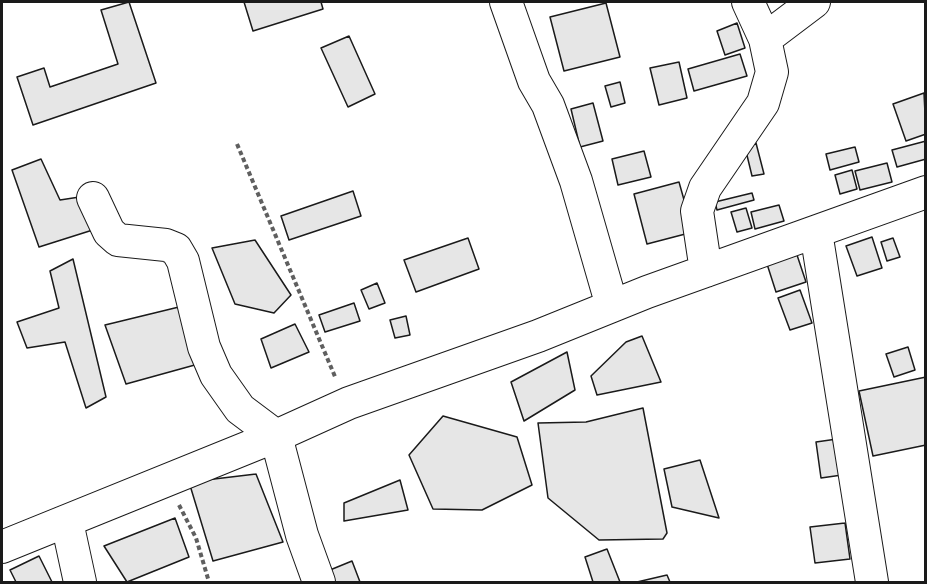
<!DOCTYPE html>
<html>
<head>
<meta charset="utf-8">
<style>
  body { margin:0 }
  #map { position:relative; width:927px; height:584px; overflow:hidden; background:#fff; font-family:"IBM Plex Serif",serif }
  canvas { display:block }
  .frame { position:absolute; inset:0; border:3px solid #1a1a1a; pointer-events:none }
</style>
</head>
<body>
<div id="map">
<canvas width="927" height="584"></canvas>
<div class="frame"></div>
</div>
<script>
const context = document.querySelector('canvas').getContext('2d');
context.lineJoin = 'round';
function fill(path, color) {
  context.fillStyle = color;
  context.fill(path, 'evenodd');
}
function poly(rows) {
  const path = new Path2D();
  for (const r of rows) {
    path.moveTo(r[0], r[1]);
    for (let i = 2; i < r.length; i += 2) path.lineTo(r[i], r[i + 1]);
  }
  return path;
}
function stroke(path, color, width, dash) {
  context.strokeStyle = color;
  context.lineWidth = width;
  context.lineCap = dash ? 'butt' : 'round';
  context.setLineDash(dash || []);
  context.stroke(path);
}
const building = poly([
  [129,2,156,83,33,125,17,77,44,68,50,87,118,64,101,10,129,2],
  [244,2,321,2,323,9,253,31,244,2],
  [606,3,620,57,564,71,550,17,606,3],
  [737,23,745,48,725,55,717,31,737,23],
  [349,36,375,94,348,107,321,48,349,36],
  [740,54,747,76,694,91,688,69,740,54],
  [679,62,687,98,659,105,650,68,679,62],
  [620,82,625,103,611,107,605,86,620,82],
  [924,93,926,134,906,141,893,104,924,93],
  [593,103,603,141,580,147,571,109,593,103],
  [926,141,926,159,897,167,892,150,926,141],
  [756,143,764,174,752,176,745,147,756,143],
  [855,147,859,162,830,170,826,154,855,147],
  [644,151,651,177,618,185,612,159,644,151],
  [41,159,60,200,86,196,99,228,39,247,12,170,41,159],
  [887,163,892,182,860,190,855,171,887,163],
  [852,170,857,189,840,194,835,175,852,170],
  [679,182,693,232,647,244,634,194,679,182],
  [353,191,361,216,289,240,281,216,353,191],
  [752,193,754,200,717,210,715,202,752,193],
  [779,205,784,221,755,229,751,212,779,205],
  [746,208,752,228,737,232,731,212,746,208],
  [872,237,882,268,857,276,846,246,872,237],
  [468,238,479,269,416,292,404,260,468,238],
  [893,238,900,257,887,261,881,242,893,238],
  [255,240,291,295,274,313,235,304,212,248,255,240],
  [797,255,806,282,776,292,767,264,797,255],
  [73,259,106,397,86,408,65,342,27,348,17,322,59,308,50,271,73,259],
  [377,283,385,303,369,309,361,290,377,283],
  [800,290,812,323,790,330,778,298,800,290],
  [354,303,360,321,325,332,319,315,354,303],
  [183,306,202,363,126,384,105,325,183,306],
  [406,316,410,335,395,338,390,320,406,316],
  [295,324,309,352,271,368,261,339,295,324],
  [642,336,661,382,597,395,591,376,626,342,642,336],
  [908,347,915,370,894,377,886,354,908,347],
  [567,352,575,390,524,421,511,382,567,352],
  [926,377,926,445,873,456,859,391,926,377],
  [643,408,667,533,663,539,599,540,548,498,538,423,586,422,643,408],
  [443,416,517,437,532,485,482,510,433,509,409,455,443,416],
  [837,439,842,475,821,478,816,442,837,439],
  [700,460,719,518,672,507,664,469,700,460],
  [256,474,283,542,213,561,189,482,256,474],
  [400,480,408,510,344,521,344,503,400,480],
  [175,518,189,557,127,582,104,546,175,518],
  [845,523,850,559,815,563,810,527,845,523],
  [607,549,620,582,593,582,585,557,607,549],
  [39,556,52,582,16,582,10,570,39,556],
  [352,561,360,582,335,582,330,570,352,561],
  [667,575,670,582,637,582,667,575]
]);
fill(building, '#e6e6e6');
stroke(building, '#1a1a1a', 1.5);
const minor = poly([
  [506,2,534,81,548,105,576,181,612,306],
  [765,39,814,2],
  [93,198,109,232,118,240,166,245,176,249,183,261,204,347,216,375,240,409,276,436,302,535,319,582],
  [816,232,872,582],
  [706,271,697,211,705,188,763,103,772,72,765,39,748,2],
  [67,522,80,582],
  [2,547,276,436,349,403,538,336,647,292,926,192]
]);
stroke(minor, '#1a1a1a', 34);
stroke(poly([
  [237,144,336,379],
  [179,505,196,538,209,582]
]), '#5f5f5f', 4, [4.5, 3]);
stroke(minor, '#fff', 32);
</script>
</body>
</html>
